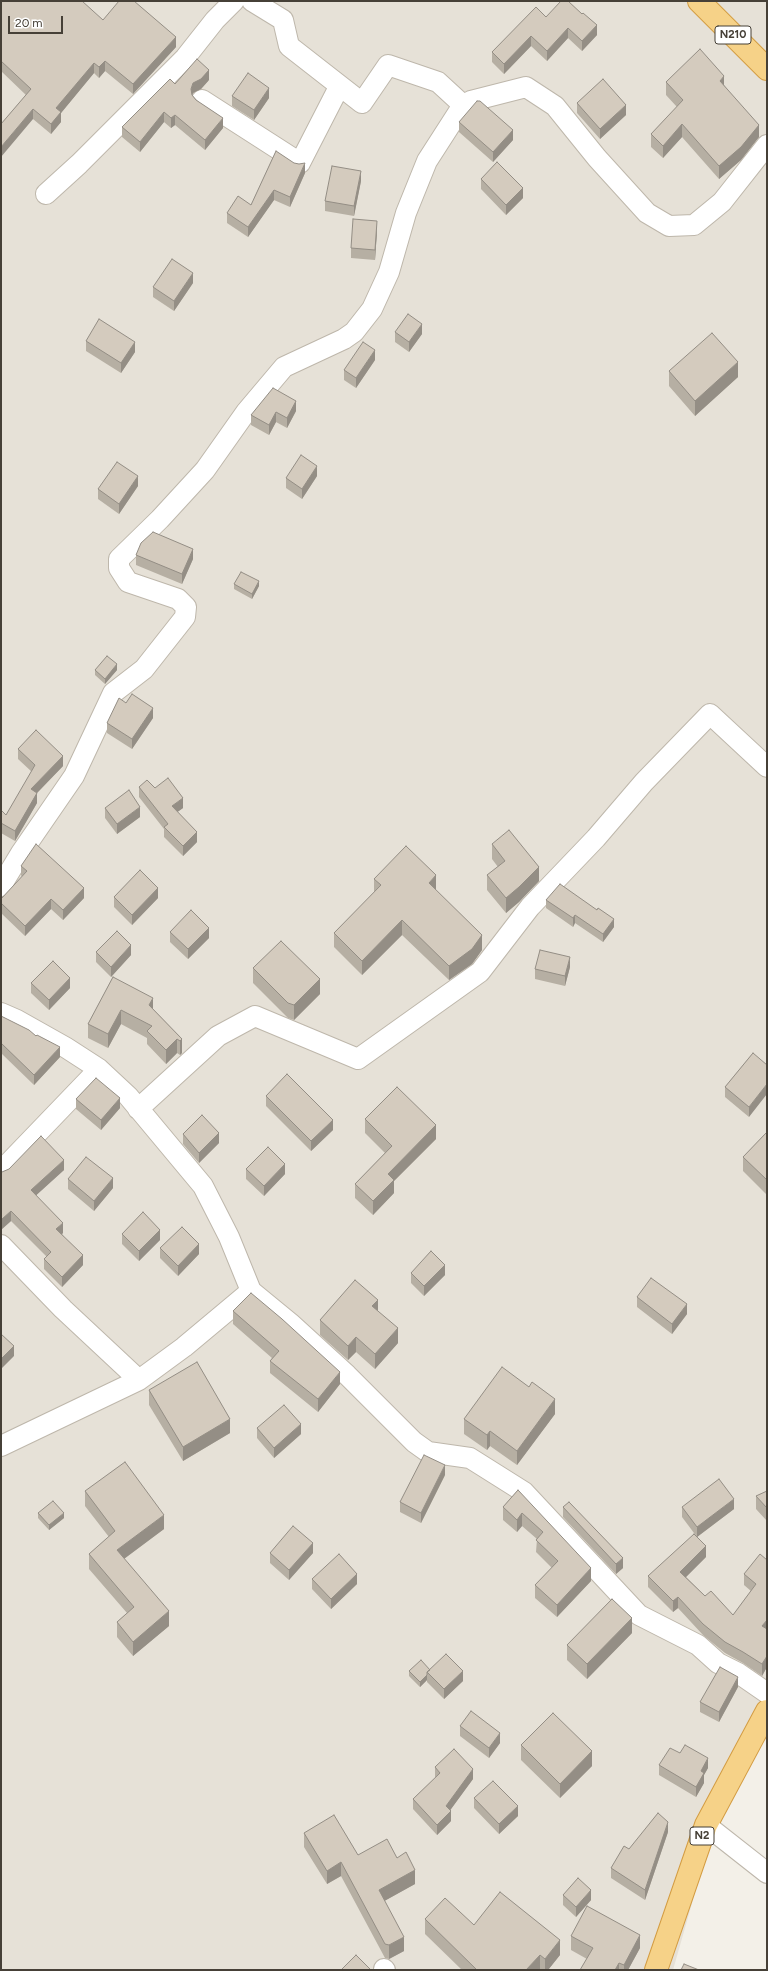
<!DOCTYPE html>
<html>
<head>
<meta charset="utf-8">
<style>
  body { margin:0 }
  #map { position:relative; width:768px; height:1971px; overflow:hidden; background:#f3f0e8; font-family:Figtree,sans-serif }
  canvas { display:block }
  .frame { position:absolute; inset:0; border:2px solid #464037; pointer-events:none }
  .scale { position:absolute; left:8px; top:16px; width:55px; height:18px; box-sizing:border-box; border:2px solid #464037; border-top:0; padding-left:5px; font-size:12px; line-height:14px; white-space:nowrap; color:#464037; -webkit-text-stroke:3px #fff; paint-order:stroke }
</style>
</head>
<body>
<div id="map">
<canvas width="768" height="1971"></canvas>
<div class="frame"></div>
<div class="scale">20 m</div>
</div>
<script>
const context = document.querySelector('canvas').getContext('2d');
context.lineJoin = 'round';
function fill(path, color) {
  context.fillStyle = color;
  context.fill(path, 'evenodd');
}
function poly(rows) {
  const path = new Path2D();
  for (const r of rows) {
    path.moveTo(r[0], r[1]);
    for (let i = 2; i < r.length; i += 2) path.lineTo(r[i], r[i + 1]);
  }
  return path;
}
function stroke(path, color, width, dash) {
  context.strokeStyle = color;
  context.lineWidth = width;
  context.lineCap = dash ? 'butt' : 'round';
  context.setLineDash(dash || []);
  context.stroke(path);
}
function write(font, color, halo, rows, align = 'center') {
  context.font = font + ' Figtree,sans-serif';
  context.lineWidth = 3;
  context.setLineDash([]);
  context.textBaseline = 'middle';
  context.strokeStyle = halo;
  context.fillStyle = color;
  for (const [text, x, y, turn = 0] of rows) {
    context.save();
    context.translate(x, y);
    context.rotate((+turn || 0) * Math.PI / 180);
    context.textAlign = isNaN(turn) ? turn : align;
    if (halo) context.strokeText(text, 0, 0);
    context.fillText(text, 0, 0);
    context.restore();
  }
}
fill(poly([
  [1,1,767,1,767,1731,715,1823,673,1970,1,1970]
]), '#e6e1d7');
const minor = poly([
  [252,1,283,20,289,46,362,103,388,65,438,82,463,105,471,101,526,87,555,106,597,158,647,213,669,226,694,225,722,202,767,145],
  [202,100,300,163,339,87],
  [46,194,79,164,185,58,215,20,234,1],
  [1,886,21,853,74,776,113,693,144,669,185,617,186,607,178,599,128,582,119,568,119,559,160,519,205,470,246,412,284,367,344,339,354,332,372,309,389,272,406,213,427,161,463,105],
  [1,1013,17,1020,65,1047,99,1069,128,1096,203,1186,229,1237,251,1291,290,1323,347,1375,414,1442,428,1452,470,1458,524,1492,639,1615,698,1645,718,1663,738,1673,767,1693],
  [138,1109,218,1036,255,1016,358,1059,480,972,530,907,596,838,644,782,710,714,767,767],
  [1,1171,99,1069],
  [1,1245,63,1309,139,1380],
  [1,1446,139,1380,184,1347,251,1291],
  [706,1825,767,1873],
  [384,1969,385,1970]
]);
const trunk = poly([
  [699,1,767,69],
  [656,1970,706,1825,767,1711]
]);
stroke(minor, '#beb7ab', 22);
stroke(trunk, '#d39c42', 24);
stroke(minor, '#fff', 20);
stroke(trunk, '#f6d288', 22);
fill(poly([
  [1,1,103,20,176,47,133,94,105,71,99,78,94,73,61,113,61,122,51,134,33,119,1,124,26,95,1,71],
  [546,17,597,35,582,51,568,38,547,61,531,46,504,74,492,62,492,52],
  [209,80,201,89,193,93,192,95,223,128,205,150,175,125,171,128,164,122,140,152,122,137,122,127],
  [666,82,724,85,759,137,741,160,719,179,682,137,663,158,651,147,651,134,677,107,666,95],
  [232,96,269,98,254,120,232,106],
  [577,103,626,115,600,139,577,113],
  [459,122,513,140,493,162,459,132],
  [276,151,305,173,290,207,274,200,248,237,227,223,227,213,251,205],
  [481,179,523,198,506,215,481,189],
  [361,181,354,216,325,211,325,201],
  [377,231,375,260,351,258,351,248],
  [193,283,174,311,153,297,153,287],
  [395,332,422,334,409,352,395,342],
  [86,341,135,352,121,373,86,351],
  [375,360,356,388,344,380,344,370],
  [669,371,738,377,695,416,669,386],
  [296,401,296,411,287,428,276,422,269,435,251,425,251,415],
  [317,476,302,499,286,488,286,478],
  [138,486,119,514,98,499,98,489],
  [136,555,193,559,182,584,136,565],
  [234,584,259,586,252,599,234,589],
  [95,670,117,670,105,684,95,675],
  [126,703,153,718,132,749,107,733,107,723],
  [18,749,63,766,37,793,37,803,15,841,1,833,1,810,6,815,32,772,18,759],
  [139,787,155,788,183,808,177,812,197,842,183,856,164,837,164,829,139,797],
  [105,808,140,817,117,834,105,818],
  [492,844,539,881,519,902,506,913,487,890,487,875,498,867,492,859],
  [21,866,84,898,63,920,51,909,25,936,1,913,1,899,22,877,21,875],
  [374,879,482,950,472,964,449,980,402,935,362,975,334,947,334,933,374,893],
  [114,897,158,898,132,925,114,907],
  [546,900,614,927,603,942,575,923,573,927,546,908],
  [170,932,209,938,188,959,170,942],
  [96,952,131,955,111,977,96,962],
  [570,967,565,986,535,979,535,969],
  [253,968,320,994,294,1020,288,1018,253,983],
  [113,977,153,1009,182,1039,182,1053,180,1055,177,1053,166,1064,147,1044,147,1038,121,1024,108,1048,88,1038,88,1024],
  [31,983,70,988,49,1010,31,993],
  [1,1016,36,1036,60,1057,34,1085,1,1053],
  [753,1053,749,1117,725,1097,725,1087],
  [266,1096,333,1130,311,1151,266,1106],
  [76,1099,120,1108,101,1130,76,1109],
  [365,1119,436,1139,394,1181,394,1193,373,1215,355,1198,355,1184,385,1153,365,1133],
  [767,1132,767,1195,743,1171,743,1157],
  [183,1134,219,1143,199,1163,183,1144],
  [246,1169,285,1174,264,1196,246,1179],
  [64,1170,36,1195,63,1233,62,1234,83,1265,62,1287,44,1269,44,1259,47,1257,11,1221,2,1229,1,1228,1,1173],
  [68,1179,113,1188,94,1211,68,1189],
  [122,1234,160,1240,139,1261,122,1244],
  [160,1248,199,1254,178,1276,160,1258],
  [411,1273,445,1275,424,1296,411,1283],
  [637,1297,687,1314,672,1334,637,1307],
  [233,1311,340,1384,318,1412,270,1373,270,1361,272,1358,233,1324],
  [378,1311,398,1343,375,1369,356,1352,348,1360,320,1335,320,1320],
  [149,1390,230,1433,183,1461,149,1405],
  [555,1414,517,1465,490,1446,487,1450,464,1434,464,1419],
  [257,1428,301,1434,274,1458,257,1438],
  [445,1475,421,1523,400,1512,400,1502],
  [518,1490,591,1581,557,1617,535,1598,535,1585,552,1568,536,1552,537,1539,522,1526,517,1532,503,1520,503,1507],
  [85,1491,164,1529,124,1559,169,1626,133,1656,117,1637,117,1622,127,1613,89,1569,89,1554,109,1537,85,1506],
  [767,1491,767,1521,756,1509,756,1496],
  [563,1507,623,1568,616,1574,563,1517],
  [682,1507,734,1509,697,1537,682,1517],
  [38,1513,64,1518,49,1530,38,1518],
  [270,1553,313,1553,289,1580,270,1563],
  [706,1557,686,1577,705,1596,733,1615,751,1591,744,1585,744,1574,767,1560,767,1667,762,1676,743,1663,725,1653,703,1635,678,1608,673,1612,648,1587,648,1576],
  [312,1579,357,1584,331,1609,312,1589],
  [632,1633,587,1679,567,1660,567,1645],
  [430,1670,463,1681,444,1699,427,1682,427,1680,420,1687,409,1676,409,1671],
  [738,1687,719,1722,700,1712,700,1702],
  [460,1726,500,1743,489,1758,460,1736],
  [521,1745,592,1766,560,1798,521,1760],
  [680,1753,708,1768,704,1775,704,1783,696,1797,659,1775,659,1765],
  [435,1767,473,1779,450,1810,451,1821,437,1835,413,1809,413,1799,435,1778],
  [474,1798,518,1816,499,1834,474,1808],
  [668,1832,645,1900,611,1878,611,1868,629,1849],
  [304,1833,358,1855,397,1858,415,1884,384,1901,404,1951,389,1959,385,1958,341,1876,327,1884,304,1847],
  [563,1895,591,1900,576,1917,563,1905],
  [425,1919,474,1925,560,1955,548,1970,462,1970,425,1934],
  [571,1936,640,1948,628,1970,580,1970,587,1959,571,1950]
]), '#b6afa3');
fill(poly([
  [597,25,597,35,582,51,582,41],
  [568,28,568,38,547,61,547,51],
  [531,36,531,46,504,74,504,64],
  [176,37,176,47,133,94,133,84],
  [105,61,105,71,99,78,99,67],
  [94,63,94,73,61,113,61,122,51,134,51,124,56,108],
  [209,70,209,80,201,89,193,93,191,99,191,89,193,83],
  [724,76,724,89,720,81],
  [269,88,269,98,254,120,254,110],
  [626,105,626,115,600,139,600,129],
  [33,109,33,119,1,157,1,147],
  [164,112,164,122,140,152,140,142],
  [175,115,175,125,171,128,171,118],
  [223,118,223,128,205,150,205,140],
  [682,124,682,137,663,158,663,146],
  [759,125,759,137,741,160,719,179,719,166],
  [513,130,513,140,493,162,493,152],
  [305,163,305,173,290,207,290,197],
  [361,171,361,181,354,216,354,206],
  [523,188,523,198,506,215,506,205],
  [274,190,274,200,248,237,248,227],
  [377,221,377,231,375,260,375,250],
  [193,273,193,283,174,311,174,301],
  [422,324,422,334,409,352,409,342],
  [135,342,135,352,121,373,121,363],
  [375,350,375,360,356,388,356,378],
  [738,362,738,377,695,416,695,401],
  [296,401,296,411,287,428,287,418],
  [276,412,276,422,269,435,269,425],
  [317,466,317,476,302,499,302,489],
  [138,476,138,486,119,514,119,504],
  [193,549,193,559,182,584,182,574],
  [259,581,259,586,252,599,252,594],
  [117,664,117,670,105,684,105,679],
  [153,708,153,718,132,749,132,739],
  [63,756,63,766,37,793,37,803,15,841,15,831,31,789],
  [183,798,183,808,172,816,172,806],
  [140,807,140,817,117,834,117,824],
  [197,832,197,842,183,856,183,846],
  [539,867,539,881,519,902,506,913,506,898],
  [436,875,436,890,429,883],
  [84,888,84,898,63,920,63,910],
  [158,888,158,898,132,925,132,915],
  [51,899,51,909,25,936,25,926],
  [575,915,575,923,573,927,573,918],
  [614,919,614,927,603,942,603,934],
  [402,920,402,935,362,975,362,961],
  [209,928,209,938,188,959,188,949],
  [482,935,482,950,472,964,449,980,449,966],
  [131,945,131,955,111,977,111,967],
  [570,957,570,967,565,986,565,976],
  [70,978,70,988,49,1010,49,1000],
  [320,979,320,994,294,1020,294,1005],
  [153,998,153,1012,149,1005],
  [121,1010,121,1024,108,1048,108,1034],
  [177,1039,177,1053,166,1064,166,1050],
  [182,1039,182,1053,180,1055,180,1041],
  [60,1047,60,1057,34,1085,34,1075],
  [767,1084,767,1094,749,1117,749,1107],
  [120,1098,120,1108,101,1130,101,1120],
  [333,1120,333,1130,311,1151,311,1141],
  [436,1125,436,1139,394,1181,394,1193,373,1215,373,1201,388,1174],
  [219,1133,219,1143,199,1163,199,1153],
  [64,1160,64,1170,31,1200,31,1190],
  [285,1164,285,1174,264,1196,264,1186],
  [113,1178,113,1188,94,1211,94,1201],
  [11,1211,11,1221,2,1229,2,1219],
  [63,1223,63,1233,56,1239,56,1229],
  [160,1230,160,1240,139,1261,139,1251],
  [199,1244,199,1254,178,1276,178,1266],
  [83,1255,83,1265,62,1287,62,1277],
  [445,1265,445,1275,424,1296,424,1286],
  [378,1300,378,1314,372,1306],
  [687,1304,687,1314,672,1334,672,1324],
  [398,1328,398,1343,375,1369,375,1354],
  [356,1337,356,1352,348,1360,348,1346],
  [14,1346,14,1356,1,1369,1,1359],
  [340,1372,340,1384,318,1412,318,1399],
  [555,1399,555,1414,517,1465,517,1451],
  [230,1419,230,1433,183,1461,183,1447],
  [301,1424,301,1434,274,1458,274,1448],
  [490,1431,490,1446,487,1450,487,1435],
  [445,1465,445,1475,421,1523,421,1513],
  [734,1499,734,1509,697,1537,697,1527],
  [64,1513,64,1518,49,1530,49,1525],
  [522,1513,522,1526,517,1532,517,1520],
  [164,1515,164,1529,117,1564,117,1550],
  [313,1543,313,1553,289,1580,289,1570],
  [706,1546,706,1557,680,1583,680,1572],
  [623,1558,623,1568,616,1574,616,1564],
  [591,1568,591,1581,557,1617,557,1605],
  [357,1574,357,1584,331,1609,331,1599],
  [678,1597,678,1608,673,1612,673,1601],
  [169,1611,169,1626,133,1656,133,1642],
  [632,1618,632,1633,587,1679,587,1664],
  [767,1620,767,1631,762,1626],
  [767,1656,767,1667,762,1676,762,1664],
  [463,1671,463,1681,444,1699,444,1689],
  [427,1675,427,1680,420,1687,420,1682],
  [738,1677,738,1687,719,1722,719,1712],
  [500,1733,500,1743,489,1758,489,1748],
  [592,1751,592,1766,560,1798,560,1784],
  [708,1758,708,1768,704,1775,704,1783,696,1797,696,1787,701,1771],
  [473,1769,473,1779,446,1816,446,1806],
  [518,1806,518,1816,499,1834,499,1824],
  [451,1811,451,1821,437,1835,437,1825],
  [668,1822,668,1832,645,1900,645,1890],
  [341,1862,341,1876,327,1884,327,1871],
  [415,1870,415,1884,379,1904,379,1890],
  [591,1890,591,1900,576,1917,576,1907],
  [640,1935,640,1948,628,1970,624,1970,624,1965],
  [404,1937,404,1951,389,1959,389,1945],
  [560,1940,560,1955,548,1970,545,1970,545,1959],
  [540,1955,540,1970,526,1970],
  [619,1963,619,1970,615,1970]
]), '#948e85');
const building = poly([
  [1,1,82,1,103,20,119,1,134,1,176,37,133,84,105,61,99,67,94,63,56,108,61,112,51,124,33,109,1,147,1,124,31,89,1,61,1,1],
  [561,1,568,1,582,14,583,13,597,25,582,41,568,28,547,51,531,36,504,64,492,52,536,7,546,17,561,1],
  [700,49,724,76,720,81,759,125,741,147,719,166,682,124,663,146,651,134,683,100,666,82,700,49],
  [197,59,209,70,201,79,193,83,191,89,192,95,196,100,223,118,205,140,175,115,171,118,164,112,140,142,122,127,170,79,175,84,197,59],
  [248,73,269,88,254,110,232,96,248,73],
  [603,79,626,105,600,129,577,103,603,79],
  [477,101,480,101,513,130,493,152,459,122,477,101],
  [276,151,294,163,299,164,305,163,290,197,274,190,248,227,227,213,238,196,251,205,276,151],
  [497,162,523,188,506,205,481,179,497,162],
  [332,166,361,171,354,206,325,201,332,166],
  [353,219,377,221,375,250,351,248,353,219],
  [172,259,193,273,174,301,153,287,172,259],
  [408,314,422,324,409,342,395,332,408,314],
  [99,319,135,342,121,363,86,341,99,319],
  [712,333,738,362,695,401,669,371,712,333],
  [363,342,375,350,356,378,344,370,363,342],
  [273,388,296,401,287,418,276,412,269,425,251,415,273,388],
  [301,455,317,466,302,489,286,478,301,455],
  [117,462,138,476,119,504,98,489,117,462],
  [153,532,193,549,182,574,136,555,141,543,153,532],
  [241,572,259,581,252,594,234,584,241,572],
  [107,656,117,664,105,679,95,670,107,656],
  [132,694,153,708,132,739,107,723,119,698,126,703,132,694],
  [36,730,63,756,31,789,37,793,15,831,1,823,1,810,6,815,35,765,18,749,36,730],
  [168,778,183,798,172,806,197,832,183,846,164,827,168,824,139,787,147,780,155,788,168,778],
  [129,790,140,807,117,824,105,808,129,790],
  [509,830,539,867,519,887,506,898,487,875,505,861,492,844,509,830],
  [36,844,84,888,63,910,51,899,25,926,1,903,1,899,27,871,21,866,36,844],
  [406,846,436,875,429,883,482,935,472,949,449,966,402,920,362,961,334,933,381,885,374,879,406,846],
  [140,870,158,888,132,915,114,897,140,870],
  [560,884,597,910,598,908,614,919,603,934,575,915,573,918,546,900,560,884],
  [191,910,209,928,188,949,170,932,191,910],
  [117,931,131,945,111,967,96,952,117,931],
  [281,941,320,979,294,1005,288,1003,253,968,281,941],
  [540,950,570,957,565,976,535,969,540,950],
  [53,961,70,978,49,1000,31,983,53,961],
  [113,977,153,998,149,1005,182,1039,180,1041,177,1039,166,1050,147,1031,152,1026,121,1010,108,1034,88,1024,113,977],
  [1,1016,29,1030,36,1036,37,1035,60,1047,34,1075,1,1043,1,1016],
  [753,1053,767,1065,767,1084,749,1107,725,1087,753,1053],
  [287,1074,333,1120,311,1141,266,1096,287,1074],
  [96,1078,120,1098,101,1120,76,1099,96,1078],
  [397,1087,436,1125,388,1174,394,1180,373,1201,355,1184,392,1146,365,1119,397,1087],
  [202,1115,219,1133,199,1153,183,1134,202,1115],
  [767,1132,767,1180,743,1157,767,1132],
  [41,1136,64,1160,31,1190,63,1223,56,1229,83,1255,62,1277,44,1259,51,1252,11,1211,2,1219,1,1218,1,1173,2,1172,9,1169,41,1136],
  [268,1147,285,1164,264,1186,246,1169,268,1147],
  [86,1157,113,1178,94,1201,68,1179,86,1157],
  [143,1212,160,1230,139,1251,122,1234,143,1212],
  [182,1227,199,1244,178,1266,160,1248,182,1227],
  [431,1251,445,1265,424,1286,411,1273,431,1251],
  [651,1278,687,1304,672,1324,637,1297,651,1278],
  [355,1280,378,1300,372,1306,398,1328,375,1354,356,1337,348,1346,320,1320,355,1280],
  [251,1293,282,1319,340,1372,318,1399,270,1361,279,1351,233,1311,251,1293],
  [1,1334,14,1346,1,1359,1,1334],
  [197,1362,230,1419,183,1447,149,1390,197,1362],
  [502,1367,529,1387,532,1382,555,1399,517,1451,490,1431,487,1435,464,1419,502,1367],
  [284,1405,301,1424,274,1448,257,1428,284,1405],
  [424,1455,445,1465,421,1513,400,1502,424,1455],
  [125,1462,164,1515,117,1550,169,1611,133,1642,117,1622,134,1607,89,1554,115,1531,85,1491,125,1462],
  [719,1479,734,1499,697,1527,682,1507,719,1479],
  [518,1490,591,1568,557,1605,535,1585,558,1561,536,1540,543,1532,522,1513,517,1520,503,1507,518,1490],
  [767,1491,767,1508,756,1496,767,1491],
  [53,1501,64,1513,49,1525,38,1513,53,1501],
  [569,1502,623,1558,616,1564,563,1507,569,1502],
  [293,1526,313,1543,289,1570,270,1553,293,1526],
  [694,1534,706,1546,680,1572,705,1596,711,1591,733,1615,756,1584,744,1574,760,1554,767,1560,767,1620,762,1626,767,1629,767,1656,762,1664,743,1652,725,1642,703,1624,678,1597,673,1601,648,1576,694,1534],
  [339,1554,357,1574,331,1599,312,1579,339,1554],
  [612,1599,632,1618,587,1664,567,1645,612,1599],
  [446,1654,463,1671,444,1689,427,1672,446,1654],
  [421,1660,430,1670,427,1672,427,1675,420,1682,409,1671,421,1660],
  [720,1667,738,1677,719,1712,700,1702,720,1667],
  [471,1711,500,1733,489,1748,460,1726,471,1711],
  [553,1713,592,1751,560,1784,521,1745,553,1713],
  [685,1745,708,1758,701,1771,704,1773,696,1787,659,1765,670,1748,680,1753,685,1745],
  [454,1749,473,1769,446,1806,451,1811,437,1825,413,1799,440,1773,435,1767,454,1749],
  [493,1781,518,1806,499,1824,474,1798,493,1781],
  [658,1813,668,1822,645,1890,611,1868,624,1846,629,1849,658,1813],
  [334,1815,358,1855,387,1839,397,1858,406,1852,415,1870,379,1890,404,1937,389,1945,385,1944,341,1862,327,1871,304,1833,334,1815],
  [578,1878,591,1890,576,1907,563,1895,578,1878],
  [500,1892,560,1940,545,1959,540,1955,526,1970,477,1970,425,1919,445,1898,474,1925,500,1892],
  [587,1906,640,1935,624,1965,619,1963,615,1970,580,1970,593,1948,571,1936,587,1906],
  [356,1955,371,1970,341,1970,356,1955],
  [684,1964,699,1970,681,1970,684,1964]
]);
fill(building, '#d4cbbe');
stroke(building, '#948e85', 1);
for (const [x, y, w] of [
  [733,35,36],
  [702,1836,24]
]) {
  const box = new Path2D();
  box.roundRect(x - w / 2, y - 9, w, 18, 3);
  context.fillStyle = '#fff';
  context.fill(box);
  stroke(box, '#464037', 1);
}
write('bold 11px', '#464037', null, [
  ["N210",733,35],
  ["N2",702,1836]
]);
</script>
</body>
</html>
